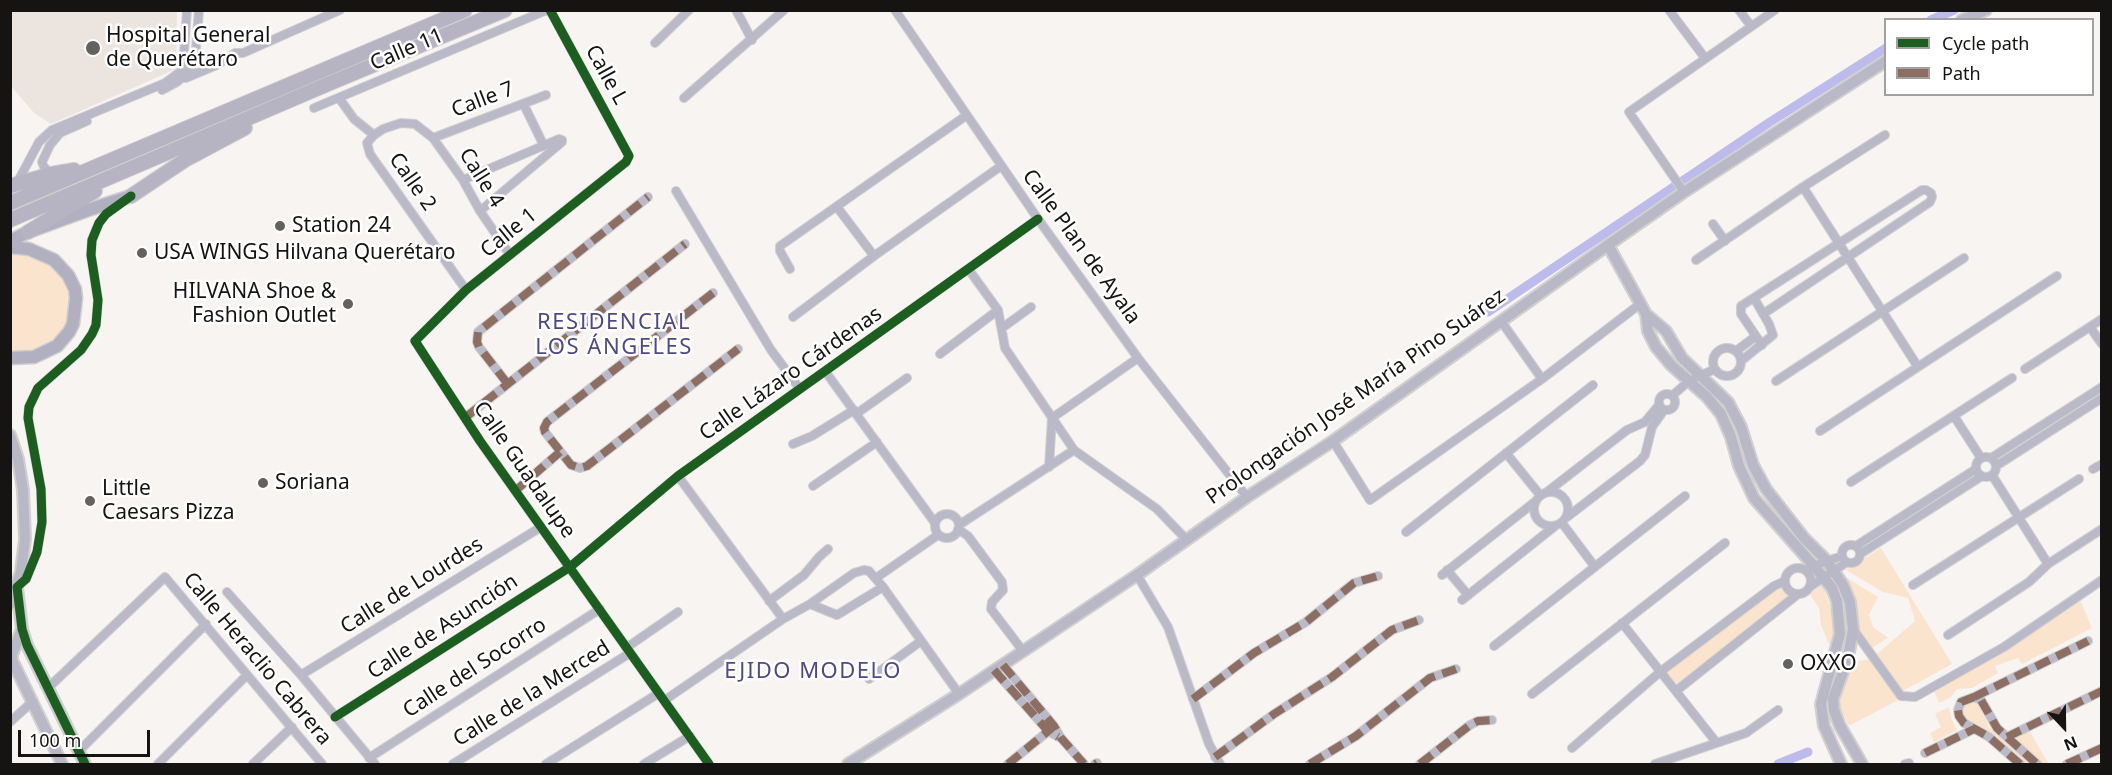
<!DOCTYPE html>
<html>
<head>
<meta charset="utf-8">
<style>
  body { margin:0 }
  #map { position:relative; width:2112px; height:775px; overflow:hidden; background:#f7f4f2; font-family:"Noto Sans",sans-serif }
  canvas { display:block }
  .frame { position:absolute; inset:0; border:12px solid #151412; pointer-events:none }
  .legend { position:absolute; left:1884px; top:18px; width:210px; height:78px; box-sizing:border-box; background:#fff; border:2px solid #a1a1a0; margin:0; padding:8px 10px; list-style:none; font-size:18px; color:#151412 }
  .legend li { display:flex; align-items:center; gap:12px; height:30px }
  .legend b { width:30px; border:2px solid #a1a1a0 }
  .north { position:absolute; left:2034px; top:697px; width:60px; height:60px; -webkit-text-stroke:4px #fff; paint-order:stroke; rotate:158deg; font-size:16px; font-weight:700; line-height:24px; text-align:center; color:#151412 }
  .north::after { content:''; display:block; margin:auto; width:21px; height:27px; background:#151412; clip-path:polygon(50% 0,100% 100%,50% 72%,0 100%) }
  .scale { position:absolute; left:18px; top:730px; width:132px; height:27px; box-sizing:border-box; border:3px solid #151412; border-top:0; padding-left:8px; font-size:18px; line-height:21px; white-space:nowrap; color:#151412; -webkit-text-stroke:4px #fff; paint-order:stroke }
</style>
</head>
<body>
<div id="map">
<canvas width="2112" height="775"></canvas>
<div class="frame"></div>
<ul class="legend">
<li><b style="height:8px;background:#1b5e20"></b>Cycle path</li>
<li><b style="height:8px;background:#8d6e63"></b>Path</li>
</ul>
<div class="north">N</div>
<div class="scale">100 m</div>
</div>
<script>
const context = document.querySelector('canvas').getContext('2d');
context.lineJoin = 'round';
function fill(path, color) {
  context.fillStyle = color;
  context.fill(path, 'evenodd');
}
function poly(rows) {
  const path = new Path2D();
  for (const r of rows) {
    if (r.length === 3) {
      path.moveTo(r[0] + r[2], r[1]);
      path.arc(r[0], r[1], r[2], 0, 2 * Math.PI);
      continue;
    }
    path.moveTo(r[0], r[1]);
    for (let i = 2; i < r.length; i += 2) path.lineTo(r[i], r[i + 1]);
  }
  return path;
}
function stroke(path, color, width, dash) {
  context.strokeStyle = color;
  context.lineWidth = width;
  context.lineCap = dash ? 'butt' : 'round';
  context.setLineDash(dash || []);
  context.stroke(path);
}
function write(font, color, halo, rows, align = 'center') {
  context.font = font + ' "Noto Sans",sans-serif';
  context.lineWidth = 5;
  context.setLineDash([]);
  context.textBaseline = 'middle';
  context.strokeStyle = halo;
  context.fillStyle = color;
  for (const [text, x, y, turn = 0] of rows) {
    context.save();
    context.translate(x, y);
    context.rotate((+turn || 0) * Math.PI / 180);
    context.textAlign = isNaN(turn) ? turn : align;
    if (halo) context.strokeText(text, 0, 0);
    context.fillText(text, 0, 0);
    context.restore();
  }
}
fill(poly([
  [10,11,177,11,176,69,51,124,34,113,11,86]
]), '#ece5df');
fill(poly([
  [11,250,46,258,72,288,66,332,43,352,11,355],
  [1881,548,1952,664,1901,692,1877,654,1915,621,1908,598,1883,592,1846,570],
  [1842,575,1878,597,1869,615,1873,627,1888,638,1872,648,1857,627],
  [1823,582,1835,623,1831,649,1821,625,1819,608,1809,593],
  [1782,584,1793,596,1679,686,1666,672],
  [2080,600,2092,628,2022,664,2018,658,1995,666,1998,673,1972,688,1957,689,1951,697,1939,703,1934,691],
  [1872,659,1898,700,1849,726,1837,701,1851,662],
  [1972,700,1980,704,1988,726,2031,764,2026,764,1962,717,1960,710,1964,703],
  [1949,707,1952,720,1957,730,1934,742,1930,733,1941,727,1935,714],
  [2029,730,2048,763,2046,764,2040,764,2011,738]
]), '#fbe4cd');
stroke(poly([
  [1931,20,1954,10],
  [1488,312,1770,122,1886,48],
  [1778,764,1808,752]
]), '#bcbbec', 9);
const street = poly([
  [550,10,629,156,626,162,466,290,415,341,480,441,709,764],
  [736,10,752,40],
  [895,10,1038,219,1138,358,1247,497],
  [1669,10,1705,58],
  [1739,10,1751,26],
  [655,43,689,10],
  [186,78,217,65,235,53,243,53,340,10],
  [162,90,177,82,190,71,195,61,199,10],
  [339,98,354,119,374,135],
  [684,98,784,10],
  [524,105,544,146],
  [314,108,547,10],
  [433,138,546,95],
  [51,174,44,167,42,162,50,145,60,133,87,121],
  [463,180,559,139,562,140],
  [17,183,39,142,52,130,165,83,180,72,183,67,187,10],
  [1803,187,1918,367],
  [676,191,771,350,800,389],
  [1684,192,1629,112,1775,10],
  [837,207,874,256],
  [480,211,562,142,562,140],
  [1713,224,1725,241],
  [1696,260,1803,187,1885,135],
  [790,269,780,251,780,246,967,115],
  [969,270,998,310,1005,348,1074,450,1157,509,1186,539],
  [466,290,370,154,367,143,374,135,383,129,401,123,415,124,433,138,463,180,480,211,510,255],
  [713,293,547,422,544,428,545,432,571,465,580,468,587,466,738,349],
  [793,317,874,256,1001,166],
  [1501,321,1542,379],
  [2090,327,2102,344],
  [1002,328,1031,307],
  [1762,345,1741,314,1741,306,1922,190,1926,190,1931,193,1932,197,1930,202,1763,314],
  [1727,362,14],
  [1736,351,1756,336],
  [940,354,998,310],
  [1741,361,1773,335,1769,324,1754,298],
  [2025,369,2102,319],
  [825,371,935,523],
  [1776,381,1964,258],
  [507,383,479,347,477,342,478,332,648,197],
  [1667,402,8],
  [1673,395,1689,381,1715,369],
  [856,414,907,378],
  [1954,416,1981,458],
  [466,417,685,244],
  [1820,431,2057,276],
  [1333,441,1370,500,1542,379,1640,304],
  [793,444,812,436,854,410],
  [1506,453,1540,495],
  [1986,467,10],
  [1991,458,2102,387],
  [1996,466,2102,398],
  [1049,467,1052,418,1138,358],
  [2093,469,2102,464],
  [1992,475,2048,564],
  [678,476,783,619],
  [1851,482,2012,378],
  [813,486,877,442],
  [515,491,560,452],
  [1551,509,17],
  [1547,492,1627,430,1645,422,1659,405],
  [947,526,12],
  [1567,517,1640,461,1645,455,1652,427,1664,410],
  [1562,523,1595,567],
  [959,525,1074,450],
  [958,529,968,536,1002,582,1003,590,992,602,991,609,1023,651],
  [1406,532,1593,385],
  [1851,554,9],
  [1856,546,1976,469],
  [1860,554,1982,476],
  [1810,567,1842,556],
  [1798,581,13],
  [1447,570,1468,595],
  [1137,575,1168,627,1209,744,1220,764],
  [1442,575,1536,501],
  [876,578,938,535],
  [1913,585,2079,479],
  [1811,586,1847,562],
  [17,587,26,579,37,552,42,522,41,489,28,418,29,407,38,388,81,350,92,334,96,325,98,300,91,255,92,240,99,223,106,214,122,202],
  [227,592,301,675,375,764],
  [1462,600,1555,526],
  [769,601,804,575,819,557,828,549],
  [810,604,854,573,864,570,869,571,883,587,959,694],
  [1622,623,1716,742],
  [1853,629,1901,696,1915,697,2004,647,2102,580],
  [1948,635,2029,582,2048,564,2102,529],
  [1494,646,1685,496],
  [626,648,678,612],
  [1003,665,1054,726,1061,738,1084,764],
  [994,670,1048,731,1059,737],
  [301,675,541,527],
  [869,679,921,641],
  [49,687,165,577,322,764],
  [1676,691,1798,594],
  [1532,694,1725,543],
  [1974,697,2088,641],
  [1193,699,1254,653,1306,622,1354,583,1378,576],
  [665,700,783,619,810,604,837,615,883,587],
  [335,717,570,567,678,476,1038,219],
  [10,722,32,702],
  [2007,737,2102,691],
  [1572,748,1660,672,1774,586,1785,581],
  [79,751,206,624],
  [1925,753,1974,729],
  [1215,757,1274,714,1332,677,1392,630,1419,620],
  [369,758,600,609],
  [158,764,247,675],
  [253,764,292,727],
  [453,764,630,653],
  [546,764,659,693],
  [644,764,690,736],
  [1008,764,1051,729],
  [1095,764,1097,763],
  [1310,764,1356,736,1430,678,1456,669],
  [1420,764,1470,725,1478,721,1492,720],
  [1655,764,1746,733,1778,710],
  [1905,764,1909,763],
  [2020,764,1989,737,1964,723,1959,716,1958,710,1961,702,1974,697,1981,700,1997,728,2037,764],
  [2067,764,2102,748]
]);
const secondary = poly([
  [1962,20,1986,10],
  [1608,245,1646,314,1648,331,1656,347,1671,365,1707,397,1721,414,1731,437,1739,466,1754,498,1814,566,1832,588,1837,601,1840,634,1821,704,1824,726,1841,764],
  [1646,314,1666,331,1682,358,1728,402,1741,427,1753,465,1766,489,1804,538,1827,561,1843,585,1850,602,1853,629,1848,658,1833,699,1834,710,1840,726,1862,764],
  [10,435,18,459,23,490,25,539,21,572,10,604],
  [17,587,22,629,27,645,85,764],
  [22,629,12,655,12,660,62,764],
  [848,764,959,694,1137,575,1247,497,1333,441,1608,245,1684,192,1886,61]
]);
const primary = poly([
  [10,241,28,232,91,209,131,196],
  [10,247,29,249,54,260,68,275,75,289,76,298,73,324,69,332,57,346,34,357,10,358]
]);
const highway = poly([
  [10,186,51,174,74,170],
  [131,196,185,160,245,128],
  [10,203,465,10],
  [10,220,328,84,505,10],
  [28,232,95,191]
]);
stroke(street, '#d2d0cf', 10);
stroke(secondary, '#d2d0cf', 14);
stroke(primary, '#d2d0cf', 15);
stroke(highway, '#d2d0cf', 16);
stroke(street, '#bab9c8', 8);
stroke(secondary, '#b9b8c7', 10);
stroke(primary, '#b1b0c0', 12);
stroke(highway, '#b6b3c3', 14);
stroke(poly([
  [713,293,547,422,544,428,545,432,571,465,580,468,587,466,738,349],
  [507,383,479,347,477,342,478,332,648,197],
  [466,417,685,244],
  [515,491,560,452],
  [1003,665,1054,726,1061,738,1084,764],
  [994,670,1048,731,1058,737],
  [1974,697,2088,641],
  [1193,699,1254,653,1306,622,1354,583,1378,576],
  [2007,737,2102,691],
  [1925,753,1974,729],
  [1215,757,1274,714,1332,677,1392,630,1419,620],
  [1008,764,1052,728],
  [1095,764,1097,763],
  [1310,764,1356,736,1430,678,1456,669],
  [1420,764,1470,725,1478,721,1492,720],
  [2020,764,1989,737,1964,723,1959,716,1958,710,1961,702,1974,697,1981,700,1997,728,2037,764],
  [2067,764,2102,748]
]), '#8d6e63', 8, [15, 8]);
stroke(poly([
  [550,10,629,156,626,162,466,290,415,341,480,441,709,764],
  [335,717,570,567,678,476,1038,219],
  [85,764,27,645,22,629,17,587,26,579,37,552,42,522,41,489,28,418,29,407,38,388,81,350,92,334,96,325,98,300,91,255,92,240,99,223,106,214,131,196]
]), '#1b5e20', 9);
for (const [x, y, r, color] of [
  [93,48,8,"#646260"],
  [280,226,6,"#646260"],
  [142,253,6,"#646260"],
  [348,304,6,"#646260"],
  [263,483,6,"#646260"],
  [90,501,6,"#646260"],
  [1788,664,6,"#646260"]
]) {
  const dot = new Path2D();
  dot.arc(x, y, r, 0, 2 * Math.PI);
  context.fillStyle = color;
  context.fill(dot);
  stroke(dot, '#fff', 2);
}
write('21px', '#151412', '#fff', [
  ["Hospital General",106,36],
  ["de Querétaro",106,60],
  ["Station 24",292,226],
  ["USA WINGS Hilvana Querétaro",154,253],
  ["HILVANA Shoe &",336,292,"right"],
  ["Fashion Outlet",336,316,"right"],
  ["Soriana",275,483],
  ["Little",102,489],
  ["Caesars Pizza",102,513],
  ["OXXO",1800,664]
], 'left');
write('21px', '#151412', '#fff', [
  ["Calle 11",407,50,-23],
  ["Calle L",606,75,61],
  ["Calle 7",483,100,-21],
  ["Calle 4",481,178,58],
  ["Calle 2",412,182,55],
  ["Calle 1",509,233,-39],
  ["Calle Plan de Ayala",1081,247,54],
  ["Calle Lázaro Cárdenas",791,374,-35],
  ["Prolongación José María Pino Suárez",1356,397,-35],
  ["Calle Guadalupe",524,470,55],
  ["Calle de Lourdes",412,586,-32],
  ["Calle de Asunción",443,627,-33],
  ["Calle Heraclio Cabrera",257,659,50],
  ["Calle del Socorro",475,668,-33],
  ["Calle de la Merced",532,694,-32]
]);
context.letterSpacing = '1.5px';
write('22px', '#4e4a88', '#fff', [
  ["RESIDENCIAL",614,323],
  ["LOS ÁNGELES",614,348],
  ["EJIDO MODELO",813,672]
]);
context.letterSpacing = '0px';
</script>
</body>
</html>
